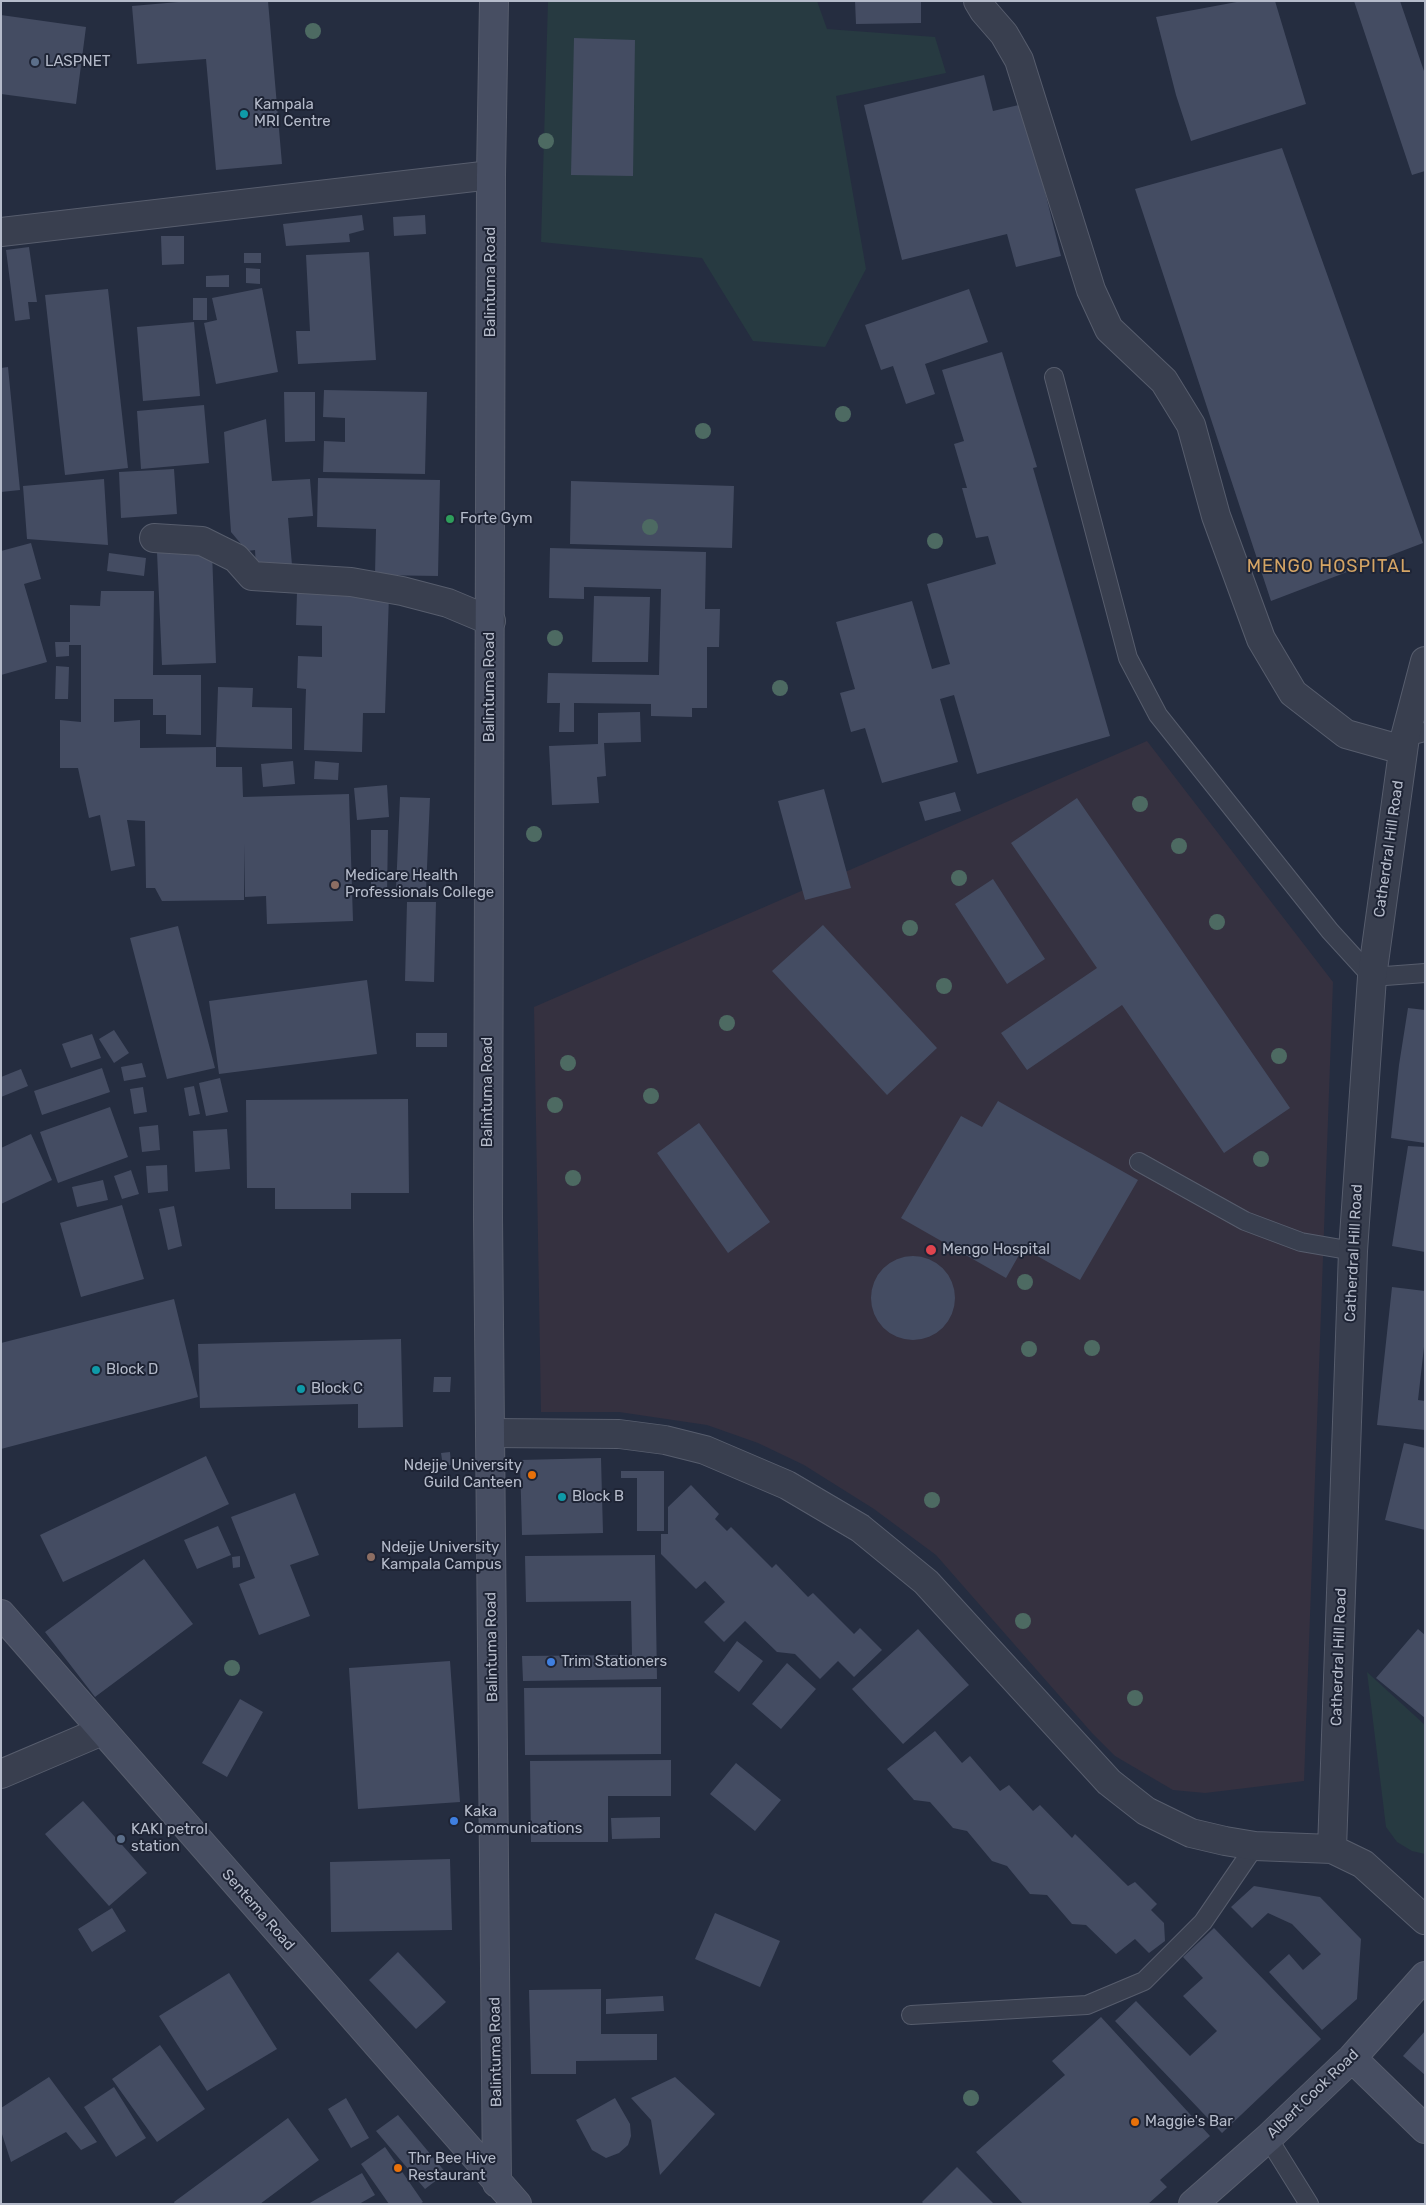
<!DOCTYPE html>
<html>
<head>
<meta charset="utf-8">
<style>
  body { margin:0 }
  #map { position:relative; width:1426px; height:2205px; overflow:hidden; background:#252d40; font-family:Rubik,sans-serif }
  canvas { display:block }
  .frame { position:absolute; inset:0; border:2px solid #b5bbca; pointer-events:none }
</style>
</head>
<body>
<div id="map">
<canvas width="1426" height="2205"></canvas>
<div class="frame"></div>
</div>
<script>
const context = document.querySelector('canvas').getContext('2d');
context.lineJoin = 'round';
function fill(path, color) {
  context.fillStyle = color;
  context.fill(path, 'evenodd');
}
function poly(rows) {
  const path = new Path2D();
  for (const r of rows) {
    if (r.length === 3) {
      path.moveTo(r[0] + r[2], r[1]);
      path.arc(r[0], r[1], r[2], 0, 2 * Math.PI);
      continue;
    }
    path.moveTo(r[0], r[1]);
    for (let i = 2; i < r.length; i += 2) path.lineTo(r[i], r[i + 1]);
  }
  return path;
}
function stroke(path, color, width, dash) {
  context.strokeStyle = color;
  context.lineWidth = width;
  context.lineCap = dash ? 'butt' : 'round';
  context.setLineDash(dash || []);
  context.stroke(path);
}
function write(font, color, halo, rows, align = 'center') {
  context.font = font + ' Rubik,sans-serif';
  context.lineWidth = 4;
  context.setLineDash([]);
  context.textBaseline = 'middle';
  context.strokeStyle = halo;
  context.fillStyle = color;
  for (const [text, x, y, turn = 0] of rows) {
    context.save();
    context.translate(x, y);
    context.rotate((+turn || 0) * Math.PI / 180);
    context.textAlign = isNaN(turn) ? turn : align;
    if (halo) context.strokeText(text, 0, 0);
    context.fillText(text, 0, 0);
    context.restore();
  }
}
fill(poly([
  [1147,741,1333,982,1304,1781,1205,1793,1173,1790,1115,1756,1092,1733,936,1555,874,1509,804,1465,758,1443,707,1425,619,1412,541,1412,534,1007]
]), '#353140');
fill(poly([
  [548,1,817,1,827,29,935,37,946,73,836,96,866,269,825,347,753,341,702,258,541,242],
  [1367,1672,1425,1725,1425,1854,1412,1851,1397,1842,1386,1827]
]), '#273a41');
fill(poly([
  [190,1,268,1,282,164,216,170,206,59,137,64,132,6],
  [855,1,921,1,921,23,856,24],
  [1242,1,1275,1,1306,104,1191,141,1176,95,1156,17],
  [1354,1,1400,1,1425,74,1425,171,1412,175],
  [1,15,86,27,76,104,1,94],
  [574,38,635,40,633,176,571,175],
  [984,75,993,111,1023,104,1061,256,1016,267,1007,234,902,260,864,105],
  [1282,148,1423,543,1271,601,1135,189],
  [362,215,364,230,349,234,350,242,286,246,283,224],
  [425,215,426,234,394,236,393,217],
  [161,236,184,236,184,264,162,265],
  [29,247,37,302,28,302,30,319,15,321,6,250],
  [369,252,376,360,298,364,296,331,310,331,306,255],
  [244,253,261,253,261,263,244,263],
  [246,268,260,269,260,284,246,283],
  [229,275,229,287,206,287,206,276],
  [262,288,278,372,216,384,204,323,217,320,212,298],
  [108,289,128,468,65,475,45,295],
  [969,289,988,342,925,364,935,394,906,404,893,366,881,370,865,325],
  [193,298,207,298,207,320,193,320],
  [194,322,200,396,143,401,137,327],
  [1002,352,1037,467,1033,468,1110,736,977,774,954,695,940,699,958,762,882,783,865,728,851,732,840,693,855,689,836,622,912,601,932,669,950,664,927,584,996,564,988,536,976,538,962,488,967,488,954,444,964,441,942,370],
  [8,367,20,490,1,492,1,368],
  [324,390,427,392,425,474,323,472,324,441,345,442,345,418,323,417],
  [284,392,315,392,315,441,285,442],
  [204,405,209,463,141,469,137,411],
  [266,419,272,481,310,479,313,516,288,518,292,565,256,568,255,550,247,551,231,532,224,432],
  [174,469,177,514,121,518,119,472],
  [318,478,440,480,438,576,375,575,376,529,317,527],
  [104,479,108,545,27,539,23,486],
  [571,481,734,486,732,548,570,544],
  [31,543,41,579,24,584,47,662,1,675,1,551],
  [550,548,706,552,705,609,720,609,719,647,707,647,707,708,692,708,692,717,651,716,651,704,574,703,574,732,559,732,560,703,547,703,548,673,659,675,661,589,584,587,584,599,549,598],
  [212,551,216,663,162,665,157,552],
  [109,553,146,558,144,576,107,571],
  [101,591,154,591,153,675,201,675,201,735,166,734,166,715,153,715,153,699,114,699,114,722,140,720,140,748,216,747,216,767,242,767,243,797,349,794,353,921,267,924,266,896,245,897,244,844,244,900,162,901,155,888,146,888,145,821,127,820,135,866,111,871,100,815,89,818,78,768,60,768,60,720,81,722,81,645,69,645,69,656,56,657,55,642,70,642,70,605,100,606],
  [297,592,389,595,385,713,363,713,362,752,304,750,306,689,297,688,298,656,322,657,322,626,296,625],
  [594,596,650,597,648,662,592,662],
  [56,666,69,667,68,699,55,699],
  [218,687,253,688,252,707,292,708,292,749,216,747],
  [640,712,641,742,604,743,606,776,597,777,599,803,552,805,549,746,598,744,598,713],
  [293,761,295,784,263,787,261,764],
  [315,761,339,763,338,780,314,779],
  [387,785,389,817,357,820,354,788],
  [824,789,851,888,805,900,778,801],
  [955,792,961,811,925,821,919,802],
  [400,797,430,798,426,890,396,889],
  [1077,798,1290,1108,1224,1153,1122,1005,1027,1070,1001,1033,1097,968,1011,843],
  [371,830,388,830,387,897,371,896],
  [993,879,1045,959,1007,984,955,904],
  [407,902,436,902,434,982,405,981],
  [823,925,937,1048,887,1095,772,971],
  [178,926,215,1068,167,1079,130,938],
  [367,980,377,1054,219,1074,209,1001],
  [1408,1008,1425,1010,1425,1143,1391,1138,1399,1065],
  [114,1030,129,1053,114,1063,99,1039],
  [416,1033,447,1033,447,1047,416,1047],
  [92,1034,101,1058,71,1068,62,1044],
  [142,1063,146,1077,124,1081,121,1067],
  [102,1068,110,1092,42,1115,34,1091],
  [21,1069,28,1086,1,1097,1,1077],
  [220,1078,228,1112,206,1116,199,1083],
  [194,1086,200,1114,189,1116,184,1088],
  [143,1087,147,1112,134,1114,130,1089],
  [408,1099,409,1193,351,1193,351,1209,275,1209,275,1188,247,1188,246,1100],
  [998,1101,1138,1180,1080,1280,1023,1248,1006,1278,901,1218,961,1116,982,1127],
  [110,1107,128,1157,58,1183,40,1132],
  [699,1123,770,1222,728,1253,657,1153],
  [158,1125,160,1150,142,1152,139,1127],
  [227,1129,230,1169,195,1172,193,1131],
  [31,1134,52,1180,1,1204,1,1148],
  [1408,1146,1425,1147,1425,1252,1392,1246],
  [167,1165,168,1191,148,1193,146,1166],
  [131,1170,139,1194,122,1199,114,1176],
  [103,1180,108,1200,77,1207,72,1187],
  [122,1205,144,1279,81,1297,60,1223],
  [174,1206,182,1246,168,1250,159,1209],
  [913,1298,42],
  [1392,1287,1425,1291,1425,1338,1418,1400,1425,1401,1425,1430,1377,1425],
  [174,1299,198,1397,1,1449,1,1343],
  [401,1339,403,1427,358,1428,358,1404,200,1408,198,1344],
  [434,1377,451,1377,450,1392,433,1392],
  [1404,1443,1425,1448,1425,1530,1385,1520],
  [450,1452,451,1465,443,1466,441,1453],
  [206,1456,229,1504,63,1582,40,1535],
  [601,1458,603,1533,522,1535,520,1460],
  [621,1471,664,1471,664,1531,637,1531,637,1478,621,1478],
  [691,1485,719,1514,715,1519,727,1531,731,1527,772,1568,776,1564,808,1597,813,1593,854,1634,860,1628,882,1650,854,1677,838,1661,820,1679,795,1654,777,1652,745,1621,724,1642,704,1622,725,1602,705,1581,696,1589,661,1554,661,1534,668,1534,668,1507],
  [295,1493,319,1555,290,1565,310,1616,259,1635,239,1584,255,1578,231,1517],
  [218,1526,231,1555,197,1569,184,1540],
  [655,1555,657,1679,523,1681,522,1656,632,1655,631,1601,526,1602,525,1556],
  [240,1556,240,1567,233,1568,232,1557],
  [144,1559,193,1624,95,1697,45,1632],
  [918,1629,969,1685,903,1744,852,1689],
  [1418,1629,1425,1635,1425,1718,1376,1678],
  [737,1641,763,1661,739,1692,714,1672],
  [450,1661,460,1802,358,1809,349,1668],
  [787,1663,816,1689,781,1729,752,1704],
  [661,1687,661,1754,525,1755,524,1688],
  [240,1699,263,1712,227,1777,202,1763],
  [935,1731,962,1763,970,1756,1000,1791,1009,1785,1033,1811,1040,1805,1072,1838,1075,1834,1128,1886,1135,1882,1157,1904,1151,1910,1164,1923,1165,1941,1149,1953,1135,1939,1116,1954,1086,1925,1072,1924,1047,1895,1030,1894,1007,1866,992,1861,967,1831,953,1828,930,1802,914,1800,887,1769],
  [671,1760,671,1796,608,1796,608,1842,531,1842,530,1761],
  [736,1763,781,1800,755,1831,710,1794],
  [83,1801,147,1873,109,1906,45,1834],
  [660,1817,660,1838,612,1839,611,1818],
  [450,1859,452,1930,331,1932,330,1862],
  [1254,1886,1320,1897,1361,1939,1357,1999,1322,2030,1269,1972,1289,1954,1303,1970,1321,1954,1292,1924,1268,1913,1252,1928,1231,1907],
  [112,1908,126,1931,92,1952,78,1929],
  [715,1913,780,1941,760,1987,695,1959],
  [1214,1928,1321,2039,1222,2133,1115,2021,1136,2001,1190,2056,1217,2031,1183,1996,1203,1978,1183,1957],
  [398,1952,446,2002,416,2029,369,1980],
  [229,1973,277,2049,207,2091,159,2016],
  [601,1989,601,2034,657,2034,657,2060,576,2061,576,2074,531,2074,529,1990],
  [663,1996,664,2011,606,2014,606,1999],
  [1101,2017,1210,2136,1160,2180,1167,2187,1148,2204,1023,2204,976,2152,1065,2075,1052,2061],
  [1425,2031,1425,2075,1403,2056],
  [160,2045,205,2109,157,2142,112,2079],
  [49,2077,97,2142,81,2150,66,2132,11,2162,1,2131,1,2108],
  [675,2077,715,2114,660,2175,651,2120,631,2098],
  [114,2087,146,2138,116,2157,84,2107],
  [346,2098,369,2138,351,2148,328,2109],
  [615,2098,630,2124,631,2136,628,2145,619,2153,606,2158,592,2150,576,2120],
  [398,2115,446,2173,425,2189,376,2131],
  [288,2118,319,2160,260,2204,175,2204,174,2202],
  [385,2147,423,2202,420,2204,389,2204,361,2164],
  [957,2167,994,2204,924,2204,922,2202],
  [362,2173,375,2195,359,2204,308,2204]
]), '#444c62');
const service = poly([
  [1054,377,1128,658,1158,715,1330,931,1372,977,1425,973],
  [1405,737,1425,732],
  [1139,1162,1245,1221,1301,1242,1353,1251],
  [911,2015,1087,2005,1144,1981,1203,1922,1255,1846],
  [1268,2138,1309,2204]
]);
const minor = poly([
  [978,1,984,11,1004,34,1019,60,1091,290,1109,329,1164,381,1191,425,1216,516,1261,639,1293,693,1346,734,1403,750],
  [1,232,491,175],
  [154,538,202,541,236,558,252,576,351,582,402,591,448,603,491,621],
  [490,1433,619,1434,665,1440,705,1450,787,1485,860,1528,926,1582,1109,1782,1146,1811,1191,1833,1225,1841,1255,1846,1332,1849,1363,1864,1425,1920],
  [1,1774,102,1731],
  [1332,1849,1353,1251,1372,977,1405,737,1425,661]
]);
const secondary = poly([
  [494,1,491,175,488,1217,497,2183],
  [1,1614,517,2204],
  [1352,2058,1425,2129],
  [1193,2204,1268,2138,1352,2058,1425,1976]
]);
stroke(service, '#575d6d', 20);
stroke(minor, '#575d6d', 30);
stroke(secondary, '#575d6d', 30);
stroke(service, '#393f4f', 18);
stroke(minor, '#393f4f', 28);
stroke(secondary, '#474e62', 28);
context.fillStyle = '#4d6a62';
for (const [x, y] of [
  [313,31],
  [546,141],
  [843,414],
  [703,431],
  [650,527],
  [935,541],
  [555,638],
  [780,688],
  [1140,804],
  [534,834],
  [1179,846],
  [959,878],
  [1217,922],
  [910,928],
  [944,986],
  [727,1023],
  [1279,1056],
  [568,1063],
  [651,1096],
  [555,1105],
  [1261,1159],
  [573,1178],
  [1025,1282],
  [1092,1348],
  [1029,1349],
  [932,1500],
  [1023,1621],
  [232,1668],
  [1135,1698],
  [971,2098]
]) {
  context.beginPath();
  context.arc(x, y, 8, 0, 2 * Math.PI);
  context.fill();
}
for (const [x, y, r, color] of [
  [35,62,5,"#5c6f8a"],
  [244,114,5,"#0f9aa8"],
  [450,519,5,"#2e9e5b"],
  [335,885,5,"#8d6e63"],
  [931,1250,6,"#e0444e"],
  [96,1370,5,"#0f9aa8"],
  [301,1389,5,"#0f9aa8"],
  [532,1475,5,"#e8710a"],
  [562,1497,5,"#0f9aa8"],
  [371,1557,5,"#8d6e63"],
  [551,1662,5,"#3f7fe0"],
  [454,1821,5,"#3f7fe0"],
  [121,1839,5,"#5c6f8a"],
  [1135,2122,5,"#e8710a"],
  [398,2168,5,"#e8710a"]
]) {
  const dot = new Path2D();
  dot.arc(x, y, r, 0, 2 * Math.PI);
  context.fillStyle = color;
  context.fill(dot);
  stroke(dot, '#1e2435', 2);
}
write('15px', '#b5bbca', '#1e2435', [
  ["LASPNET",45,62],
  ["Kampala",254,105],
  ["MRI Centre",254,122],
  ["Forte Gym",460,519],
  ["Medicare Health",345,876],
  ["Professionals College",345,893],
  ["Mengo Hospital",942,1250],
  ["Block D",106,1370],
  ["Block C",311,1389],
  ["Ndejje University",522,1466,"right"],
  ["Guild Canteen",522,1483,"right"],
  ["Block B",572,1497],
  ["Ndejje University",381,1548],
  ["Kampala Campus",381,1565],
  ["Trim Stationers",561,1662],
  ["Kaka",464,1812],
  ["Communications",464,1829],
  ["KAKI petrol",131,1830],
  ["station",131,1847],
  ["Maggie's Bar",1145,2122],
  ["Thr Bee Hive",408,2159],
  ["Restaurant",408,2176]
], 'left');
write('15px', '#b5bbca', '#1e2435', [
  ["Balintuma Road",491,282,-90],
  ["Balintuma Road",490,687,-90],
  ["Catherdral Hill Road",1389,849,-82],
  ["Balintuma Road",488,1092,-90],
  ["Catherdral Hill Road",1354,1253,-87],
  ["Balintuma Road",492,1647,-91],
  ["Catherdral Hill Road",1339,1657,-88],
  ["Sentema Road",258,1910,49],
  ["Balintuma Road",496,2052,-91],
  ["Albert Cook Road",1313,2094,-44]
]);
context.letterSpacing = '1px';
write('18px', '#d5a565', '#1e2435', [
  ["MENGO HOSPITAL",1329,567]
]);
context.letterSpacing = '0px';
</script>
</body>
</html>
